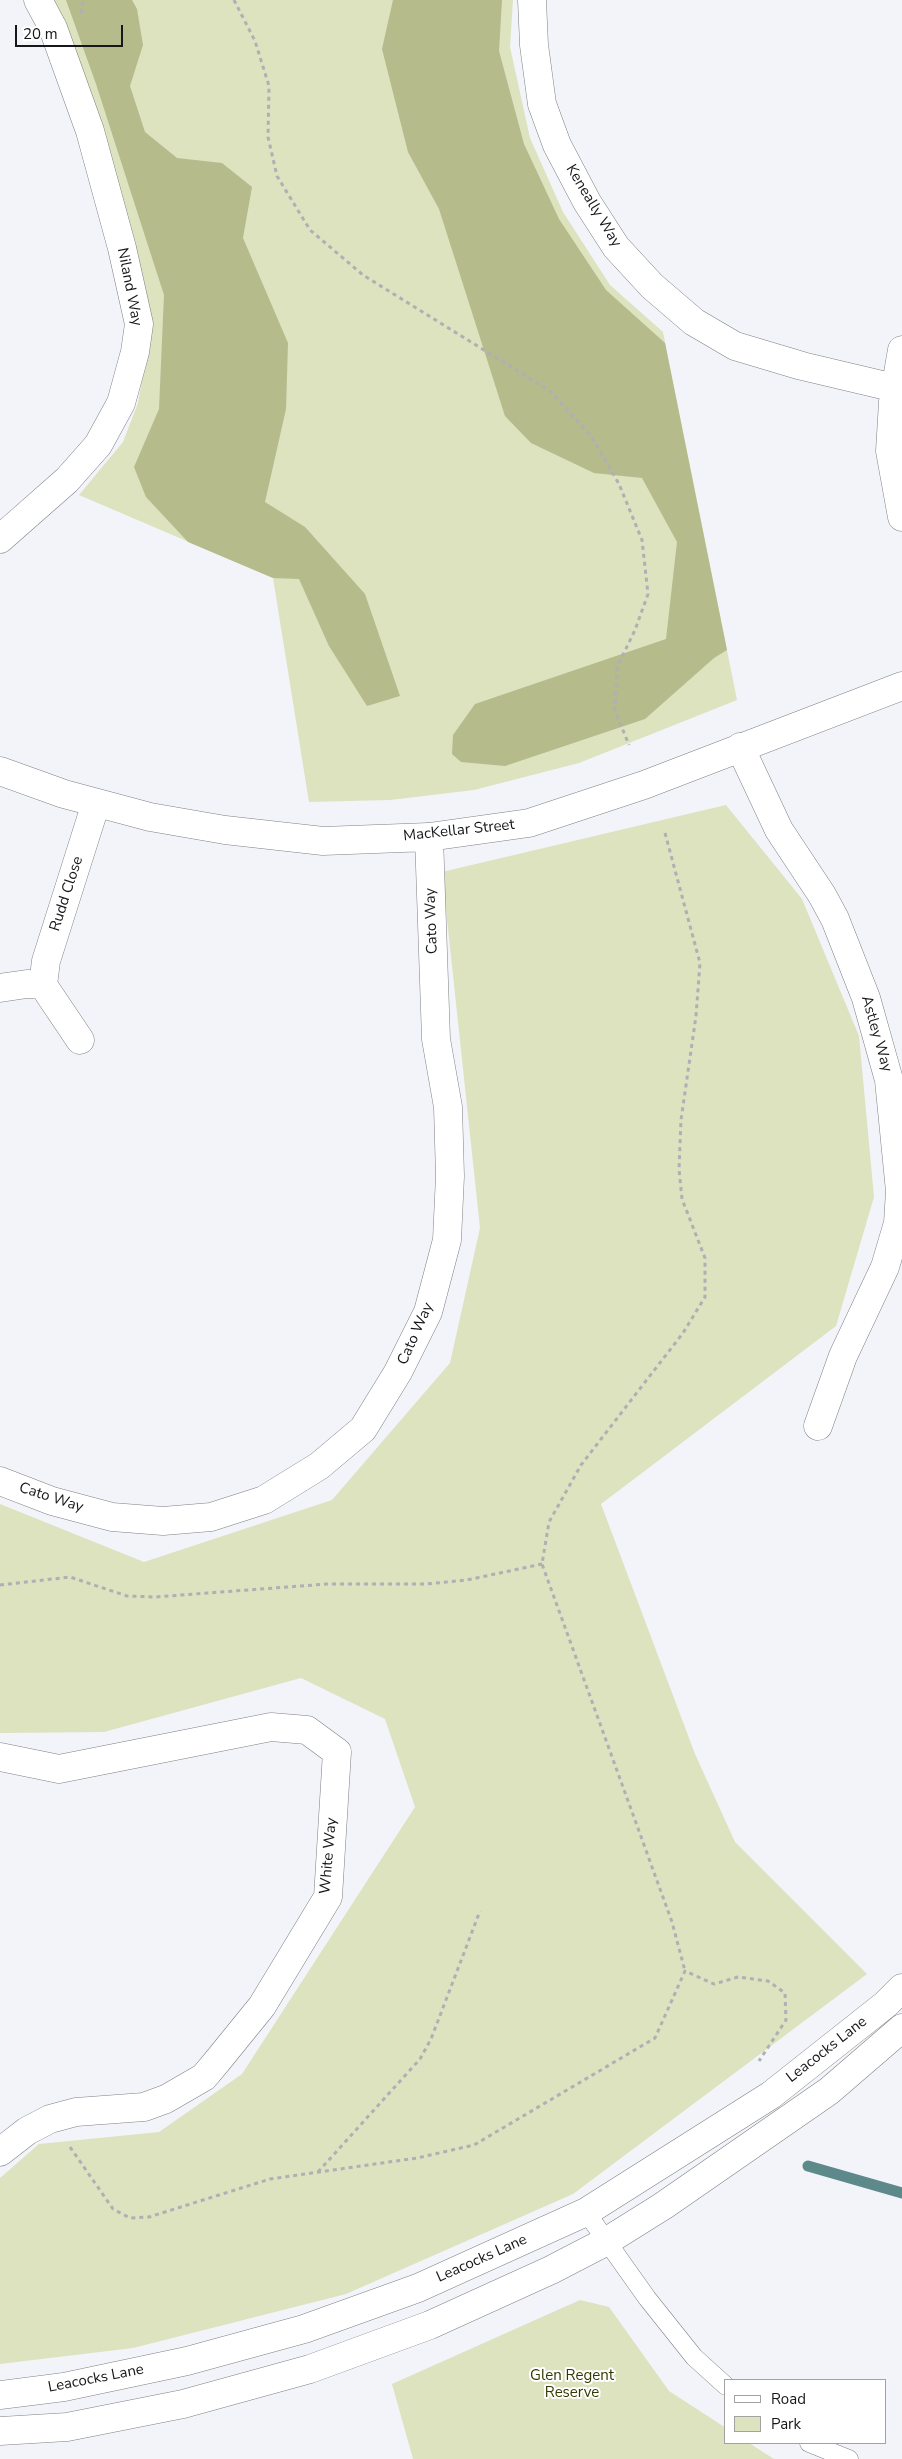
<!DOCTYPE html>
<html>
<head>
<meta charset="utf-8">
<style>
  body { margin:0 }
  #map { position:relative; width:902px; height:2459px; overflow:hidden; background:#f2f4f9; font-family:"Nunito Sans",sans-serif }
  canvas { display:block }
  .legend { position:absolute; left:724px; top:2379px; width:162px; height:65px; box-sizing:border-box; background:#fff; border:1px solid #a2a2a3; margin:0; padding:6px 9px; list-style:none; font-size:15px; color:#161719 }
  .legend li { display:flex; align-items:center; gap:10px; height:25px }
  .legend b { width:25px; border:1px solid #a2a2a3 }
  .scale { position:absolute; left:15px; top:25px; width:108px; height:22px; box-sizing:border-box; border:2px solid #161719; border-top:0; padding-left:6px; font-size:15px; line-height:18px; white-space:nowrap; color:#161719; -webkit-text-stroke:4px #fff; paint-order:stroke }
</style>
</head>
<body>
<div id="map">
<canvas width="902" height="2459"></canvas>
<ul class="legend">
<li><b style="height:6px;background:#fff"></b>Road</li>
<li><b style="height:14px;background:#dde2bf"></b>Park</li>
</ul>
<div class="scale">20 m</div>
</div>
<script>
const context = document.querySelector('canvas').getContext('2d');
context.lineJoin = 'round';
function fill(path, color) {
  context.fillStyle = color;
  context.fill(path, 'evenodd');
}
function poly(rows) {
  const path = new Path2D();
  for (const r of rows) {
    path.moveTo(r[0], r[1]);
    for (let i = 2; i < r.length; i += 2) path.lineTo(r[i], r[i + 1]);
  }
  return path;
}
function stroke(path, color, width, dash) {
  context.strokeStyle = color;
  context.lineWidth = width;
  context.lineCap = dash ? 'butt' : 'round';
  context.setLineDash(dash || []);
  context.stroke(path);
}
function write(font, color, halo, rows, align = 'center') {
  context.font = font + ' "Nunito Sans",sans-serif';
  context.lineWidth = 4;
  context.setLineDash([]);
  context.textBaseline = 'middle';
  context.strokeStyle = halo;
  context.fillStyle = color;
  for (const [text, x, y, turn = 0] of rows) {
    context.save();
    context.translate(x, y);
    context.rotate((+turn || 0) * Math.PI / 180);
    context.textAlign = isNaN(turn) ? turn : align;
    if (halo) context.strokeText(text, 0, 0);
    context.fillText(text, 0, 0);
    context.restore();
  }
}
fill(poly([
  [49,0,513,0,510,47,530,138,563,212,610,285,663,332,737,700,579,763,474,790,390,800,309,802,273,578,79,495,123,442,138,403,146,359],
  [726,805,802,899,859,1036,874,1197,836,1326,601,1504,695,1754,735,1842,867,1974,573,2194,346,2294,133,2348,0,2364,0,2178,39,2144,159,2132,242,2074,415,1807,385,1719,301,1678,104,1732,0,1733,0,1504,144,1562,332,1500,450,1363,480,1228,442,872],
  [580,2300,609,2307,669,2391,726,2428,726,2443,749,2443,774,2459,413,2459,392,2384]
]), '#dde2bf');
fill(poly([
  [66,0,132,0,137,9,143,45,130,86,145,132,177,158,222,163,252,187,243,238,288,343,286,409,265,502,305,527,365,594,400,696,367,706,329,646,299,579,273,578,188,542,146,497,134,467,159,409,164,295,96,84],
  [393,0,502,0,499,51,524,144,559,219,606,290,665,343,727,650,714,658,645,719,505,766,461,762,452,754,453,735,475,704,666,639,677,542,642,478,594,473,531,443,505,416,439,209,408,152,382,49]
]), '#b5bb8b');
stroke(poly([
  [808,2166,902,2193]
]), '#5d898a', 11);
const service = poly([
  [586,2212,647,2298,694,2357,726,2386],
  [809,2443,849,2459]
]);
const minor = poly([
  [532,0,534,45,542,104,557,145,587,202,616,247,652,286,694,322,735,346,802,366,895,388],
  [902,350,893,402,890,451,902,517],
  [0,539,67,480,98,445,121,403,135,352,139,324,122,248,90,131,53,28,38,0],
  [740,747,779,830,822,895,835,919,866,998,889,1080,900,1191,898,1223,885,1267,843,1356,818,1426],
  [0,771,64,794,150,817,225,830,323,841,429,837,529,823,644,785,902,686],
  [0,988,27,984,43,985],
  [80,1040,43,985,46,961,96,803],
  [0,1481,52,1501,112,1517,163,1521,211,1517,264,1500,319,1466,363,1429,398,1372,428,1312,447,1240,450,1176,448,1107,436,1039,429,837],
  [0,1757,59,1769,271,1727,307,1730,337,1752,328,1897,262,2006,219,2059,204,2077,166,2099,144,2107,76,2112,50,2119,27,2131,0,2152]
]);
const tertiary = poly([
  [0,2395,64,2387,187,2361,304,2329,418,2288,586,2212,771,2095,886,2004,902,1988],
  [0,2431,67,2427,183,2404,310,2369,430,2325,551,2270,607,2241,663,2206,829,2091,902,2028]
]);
stroke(service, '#7e8084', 19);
stroke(minor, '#7e8084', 29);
stroke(tertiary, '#7e8084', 29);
stroke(poly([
  [234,0,255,41,269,86,268,137,277,176,310,230,363,275,550,391,591,436,619,484,642,540,648,594,635,630,617,667,615,711,629,745],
  [81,13,83,0],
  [665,833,700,963,696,1016,681,1120,679,1169,682,1199,705,1258,705,1297,683,1333,581,1465,549,1522,542,1564,672,1922,685,1971],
  [0,1585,70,1577,127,1596,155,1597,327,1584,426,1584,467,1580,542,1564],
  [70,2147,113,2209,130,2218,149,2217,270,2179,417,2158,474,2145,655,2038,685,1971,714,1984,738,1977,768,1981,785,1993,786,2020,759,2061],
  [318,2172,420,2059,431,2039,480,1911]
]), '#aeb0b4', 3, [4, 4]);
stroke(service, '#fff', 18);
stroke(minor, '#fff', 28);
stroke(tertiary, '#fff', 28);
write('15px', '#161719', '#fff', [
  ["Keneally Way",593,206,59],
  ["Niland Way",129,287,79],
  ["MacKellar Street",459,831,-6],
  ["Rudd Close",67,894,-72],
  ["Cato Way",432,921,-92],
  ["Astley Way",876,1034,74],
  ["Cato Way",416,1334,-66],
  ["Cato Way",51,1498,18],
  ["White Way",329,1856,-85],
  ["Leacocks Lane",827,2050,-38],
  ["Leacocks Lane",482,2259,-24],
  ["Leacocks Lane",96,2379,-11]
]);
write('15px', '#343900', '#fff', [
  ["Glen Regent",572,2376],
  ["Reserve",572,2393]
]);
</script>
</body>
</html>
